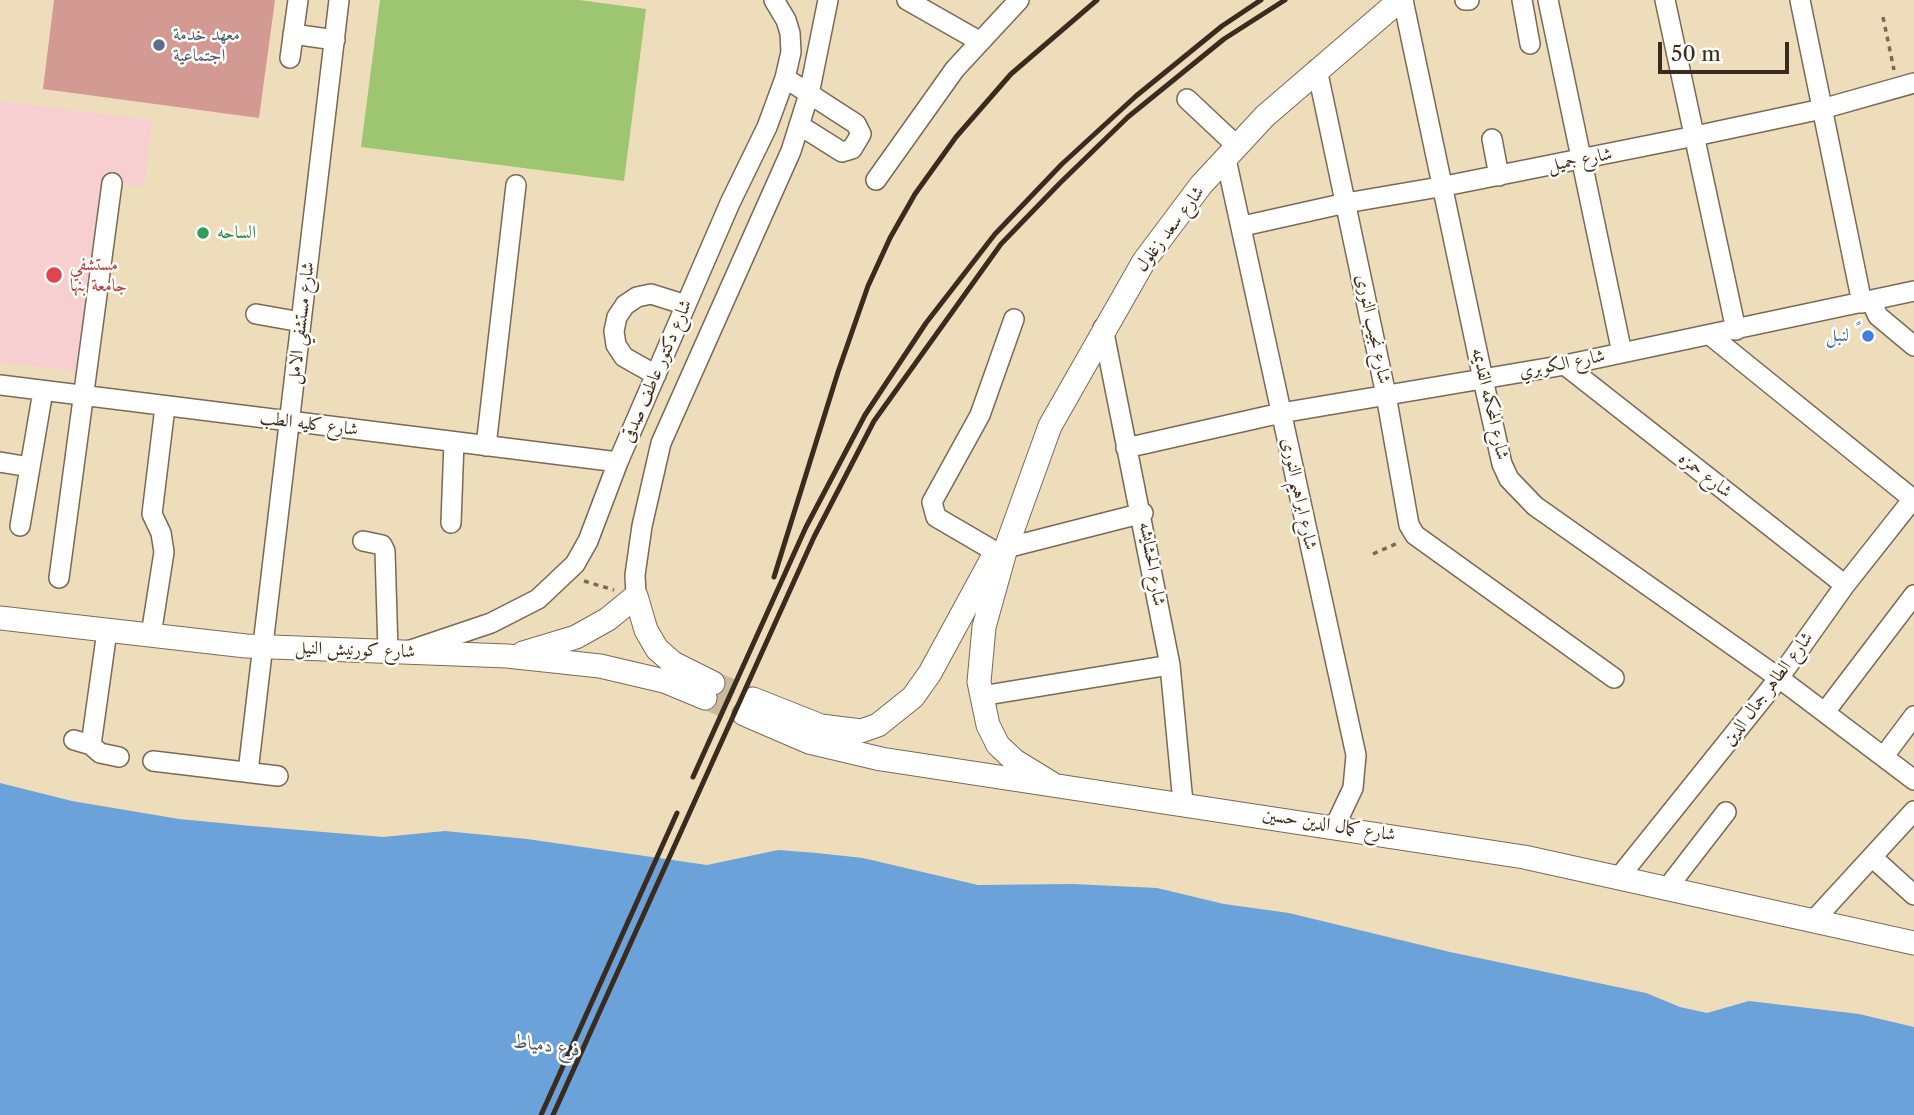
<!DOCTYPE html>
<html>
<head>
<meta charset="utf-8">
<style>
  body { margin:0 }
  #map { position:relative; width:1914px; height:1115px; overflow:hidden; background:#edb; font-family:"Libre Caslon Text",serif }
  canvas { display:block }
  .scale { position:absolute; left:1658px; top:42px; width:131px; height:32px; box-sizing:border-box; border:4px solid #3b2a1e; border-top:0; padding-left:9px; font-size:21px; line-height:24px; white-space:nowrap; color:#3b2a1e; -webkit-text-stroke:5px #fdfcf7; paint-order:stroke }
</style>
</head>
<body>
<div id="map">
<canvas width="1914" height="1115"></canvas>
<div class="scale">50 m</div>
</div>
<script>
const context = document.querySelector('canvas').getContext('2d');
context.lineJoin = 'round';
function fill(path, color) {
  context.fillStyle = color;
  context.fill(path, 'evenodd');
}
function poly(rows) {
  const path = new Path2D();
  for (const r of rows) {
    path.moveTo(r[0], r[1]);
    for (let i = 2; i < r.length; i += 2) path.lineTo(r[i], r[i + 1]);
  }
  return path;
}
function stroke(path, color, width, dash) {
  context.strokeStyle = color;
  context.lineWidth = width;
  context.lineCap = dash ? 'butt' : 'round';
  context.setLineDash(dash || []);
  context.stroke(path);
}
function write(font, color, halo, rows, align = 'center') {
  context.font = font + ' "Libre Caslon Text",Amiri,serif';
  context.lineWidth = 5;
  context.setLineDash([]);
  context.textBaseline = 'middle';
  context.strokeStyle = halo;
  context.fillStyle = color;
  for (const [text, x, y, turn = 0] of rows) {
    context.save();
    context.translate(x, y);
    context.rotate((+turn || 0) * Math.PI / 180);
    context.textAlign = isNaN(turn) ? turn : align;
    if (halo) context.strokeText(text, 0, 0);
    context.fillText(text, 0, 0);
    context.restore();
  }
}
fill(poly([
  [0,101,152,120,144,187,120,184,96,374,0,362]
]), '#f7cfd0');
fill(poly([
  [380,0,579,0,646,9,624,181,361,147]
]), '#9ec570');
fill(poly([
  [0,783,72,801,179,819,252,826,383,837,445,831,527,839,707,865,778,850,817,853,863,858,978,885,1073,884,1157,888,1224,904,1289,913,1450,952,1646,993,1680,1007,1707,1013,1749,1001,1859,1014,1914,1027,1914,1115,0,1115]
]), '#6ba2d9');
fill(poly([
  [54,0,275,0,259,118,43,89]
]), '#d39a94');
stroke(poly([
  [713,683,753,699],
  [705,698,744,714]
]), '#cab99c', 23, [23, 11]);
const minor = poly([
  [907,0,979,41],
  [1403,0,1483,379,1502,464,1509,479,1535,506,1779,678,1914,780],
  [1465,0,1469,0],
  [1522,0,1530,44],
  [1548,0,1622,353],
  [1665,0,1736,330],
  [1800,0,1862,303],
  [293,34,335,40],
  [290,58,298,0],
  [1317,69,1386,395,1409,525,1415,535,1614,678],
  [785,78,856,124,861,134,852,149,842,152,799,125],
  [1187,99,1237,146],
  [1492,139,1499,176],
  [1226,159,1356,755,1353,788,1335,826],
  [876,180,955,69,1019,0],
  [1243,226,1346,203,1445,186,1695,136,1822,109,1914,83],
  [1871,301,1878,316,1914,346],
  [256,314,301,322],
  [1103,328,1170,665,1183,803],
  [1710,335,1914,500],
  [1565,365,1845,585],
  [656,375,624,357,616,345,614,331,617,317,625,305,637,297,651,294,686,305],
  [0,385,618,462],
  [486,446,516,185],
  [1126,448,1281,413,1565,365,1914,291],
  [0,462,30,467],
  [451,523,454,442],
  [20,526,43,391],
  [363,541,382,545,385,551,388,651],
  [1006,548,1143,513],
  [996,552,936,517,932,502,980,415,1014,319],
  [59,578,112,183],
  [636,596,635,575,642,526,661,443,791,151,809,94,828,0],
  [151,635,164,552,161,533,152,514,165,407],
  [411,650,491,623,538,599,575,564,588,541,618,462,730,203,767,127,785,78,791,52,790,33,786,20,774,0],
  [981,696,1170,665],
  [1825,712,1914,595],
  [74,740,91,745,100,753,119,757],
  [91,745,107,631],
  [1884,756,1914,716],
  [153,761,278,776],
  [248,772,339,0],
  [1872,857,1914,895],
  [1620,876,1779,678,1845,585,1913,499],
  [1668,887,1726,812],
  [1814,920,1914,811]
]);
const major = poly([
  [0,618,246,646,507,656,600,666,664,681,705,698],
  [523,653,576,637,608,619,636,596,646,630,657,649,673,663,713,683],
  [753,699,821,726,861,731,878,725,913,697,930,673,993,557],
  [744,714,809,742,881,759,1524,857,1914,943],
  [1051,783,1015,761,998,745,988,725,979,682,984,627,1006,548,1050,426,1144,261,1201,185,1265,116,1400,0]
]);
stroke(minor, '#7a6955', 22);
stroke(major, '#7a6955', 25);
stroke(poly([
  [1883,17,1894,70],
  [1373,554,1400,542],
  [584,581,614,590]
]), '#7a6955', 3.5, [5, 5]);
stroke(minor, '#fff', 19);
stroke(major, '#fff', 23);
stroke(poly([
  [774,577,838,372,868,286,890,238,915,194,956,137,1011,74,1097,0],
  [693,777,806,527,865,415,926,323,995,234,1062,164,1136,96,1222,26,1261,0],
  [541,1115,677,813],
  [553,1115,814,537,874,421,1001,244,1060,183,1128,117,1224,39,1285,0]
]), '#3b2a1e', 5);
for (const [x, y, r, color] of [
  [159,45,7,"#5c6f8a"],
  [203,233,7,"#2e9e5b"],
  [54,275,9,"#e0444e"],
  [1868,336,7,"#3f7fe0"]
]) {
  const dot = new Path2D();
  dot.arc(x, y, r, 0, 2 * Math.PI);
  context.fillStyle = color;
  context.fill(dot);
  stroke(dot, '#fdfcf7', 2.5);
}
write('18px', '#4e5e75', '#fdfcf7', [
  ["معهد خدمة",173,35],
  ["اجتماعية",173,56]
], 'left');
write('18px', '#3b2a1e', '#fdfcf7', [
  ["شارع جميل",1580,160,-11],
  ["شارع سعد زغلول",1170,229,-53],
  ["شارع مستشفي الامل",301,323,-83],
  ["شارع نجيب النورى",1373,329,78],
  ["شارع الكوبري",1562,364,-11],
  ["شارع دكتور عاطف صدقى",657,371,-67],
  ["شارع المحكمه القديمه",1490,404,77],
  ["شارع كليه الطب",309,424,7],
  ["شارع حمزه",1705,475,38],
  ["شارع ابراهيم النورى",1299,494,78],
  ["شارع الحشايشه",1152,564,80],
  ["شارع كورنيش النيل",355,650,2],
  ["شارع الطاهر جمال الدين",1768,689,-53],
  ["شارع كمال الدين حسين",1329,825,9]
]);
write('18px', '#27864d', '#fdfcf7', [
  ["الساحه",217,233]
], 'left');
write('18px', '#be3a42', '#fdfcf7', [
  ["مستشفي",70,265],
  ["جامعة بنها",70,286]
], 'left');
write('18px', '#366cbe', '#fdfcf7', [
  ["لنبل ً",1854,336]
], 'right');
write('italic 19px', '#4e5a69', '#fdfcf7', [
  ["فرع دمياط",547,1046,8]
]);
</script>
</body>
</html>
